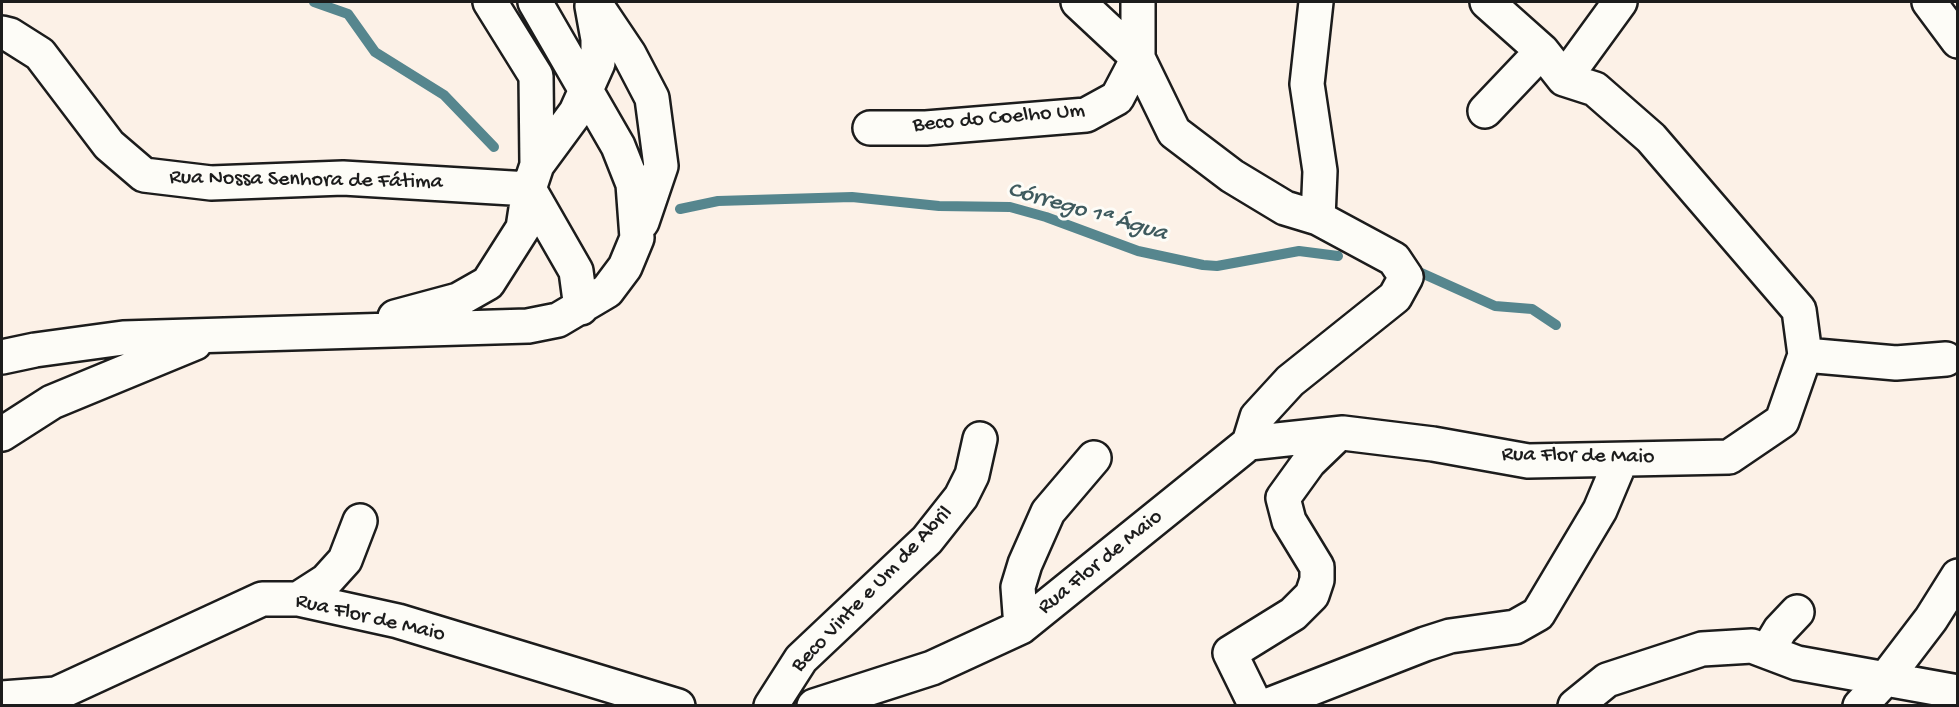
<!DOCTYPE html>
<html>
<head>
<meta charset="utf-8">
<style>
  body { margin:0 }
  #map { position:relative; width:1959px; height:707px; overflow:hidden; background:#fcf1e7; font-family:"Gochi Hand",sans-serif }
  canvas { display:block }
  .frame { position:absolute; inset:0; border:3px solid #1c1c1c; pointer-events:none }
</style>
</head>
<body>
<div id="map">
<canvas width="1959" height="707"></canvas>
<div class="frame"></div>
</div>
<script>
const context = document.querySelector('canvas').getContext('2d');
context.lineJoin = 'round';
function poly(rows) {
  const path = new Path2D();
  for (const r of rows) {
    path.moveTo(r[0], r[1]);
    for (let i = 2; i < r.length; i += 2) path.lineTo(r[i], r[i + 1]);
  }
  return path;
}
function stroke(path, color, width, dash) {
  context.strokeStyle = color;
  context.lineWidth = width;
  context.lineCap = dash ? 'butt' : 'round';
  context.setLineDash(dash || []);
  context.stroke(path);
}
function write(font, color, halo, rows, align = 'center') {
  context.font = font + ' "Gochi Hand",sans-serif';
  context.lineWidth = 6;
  context.setLineDash([]);
  context.textBaseline = 'middle';
  context.strokeStyle = halo;
  context.fillStyle = color;
  for (const [text, x, y, turn = 0] of rows) {
    context.save();
    context.translate(x, y);
    context.rotate((+turn || 0) * Math.PI / 180);
    context.textAlign = isNaN(turn) ? turn : align;
    if (halo) context.strokeText(text, 0, 0);
    context.fillText(text, 0, 0);
    context.restore();
  }
}
stroke(poly([
  [314,2,348,14,375,52,444,95,494,147],
  [680,209,718,201,852,197,939,206,1010,207,1046,217,1138,251,1203,265,1217,266,1299,251,1338,256],
  [1417,271,1495,306,1532,309,1556,325]
]), '#56868e', 10);
const minor = poly([
  [594,2,629,54,652,98,661,166,642,222],
  [1078,2,1138,58,1174,132,1232,176,1285,208,1318,218,1394,259,1406,277,1395,297,1290,381,1257,417,1249,443],
  [1316,2,1307,84,1320,171,1318,218],
  [1929,2,1958,41],
  [2,33,10,35,40,54,109,145,144,175,211,183,343,178,529,189],
  [1564,79,1620,2],
  [1485,111,1542,51],
  [870,128,926,128,1086,115,1117,98,1138,58,1138,2],
  [537,165,576,112,598,63,598,39,592,6],
  [529,189,576,271,581,308],
  [395,317,458,300,488,283,523,228,529,189,537,165,536,76,490,2],
  [1805,355,1896,363,1946,359],
  [2,357,35,350,123,338,528,326,558,320,607,291,625,267,637,238,633,184,618,146,535,2],
  [2,434,52,402,195,343],
  [298,599,326,581,345,560,360,521],
  [1021,627,1018,587,1025,564,1048,512,1094,458],
  [1768,650,1780,630,1797,612],
  [2,698,56,694,262,599,298,599,398,621,678,706],
  [771,706,801,659,927,540,961,497,972,475,980,439],
  [814,706,932,668,1021,627,1249,443,1343,433,1433,444,1528,461,1729,457,1782,421,1805,355,1799,310,1651,138,1595,89,1564,79,1542,51,1487,2],
  [1256,706,1230,653,1293,614,1312,595,1317,580,1317,567,1289,521,1283,498,1309,462,1338,434],
  [1266,706,1425,644,1450,636,1515,627,1538,614,1600,510,1621,460],
  [1575,706,1607,680,1702,649,1752,646,1797,663,1958,692],
  [1860,706,1886,678,1931,619,1958,576]
]);
stroke(minor, '#1c1c1c', 38);
stroke(minor, '#fdfcf7', 33);
write('22px', '#1c1c1c', '#fdfcf7', [
  ["Beco do Coelho Um",999,119,-5],
  ["Rua Nossa Senhora de Fátima",306,181,1],
  ["Rua Flor de Maio",1578,457,1],
  ["Rua Flor de Maio",1101,563,-39],
  ["Beco Vinte e Um de Abril",873,590,-46],
  ["Rua Flor de Maio",370,619,13]
]);
write('italic 24px', '#3e5a5e', '#fdfcf7', [
  ["Córrego 1ª Água",1087,213,16]
]);
</script>
</body>
</html>
